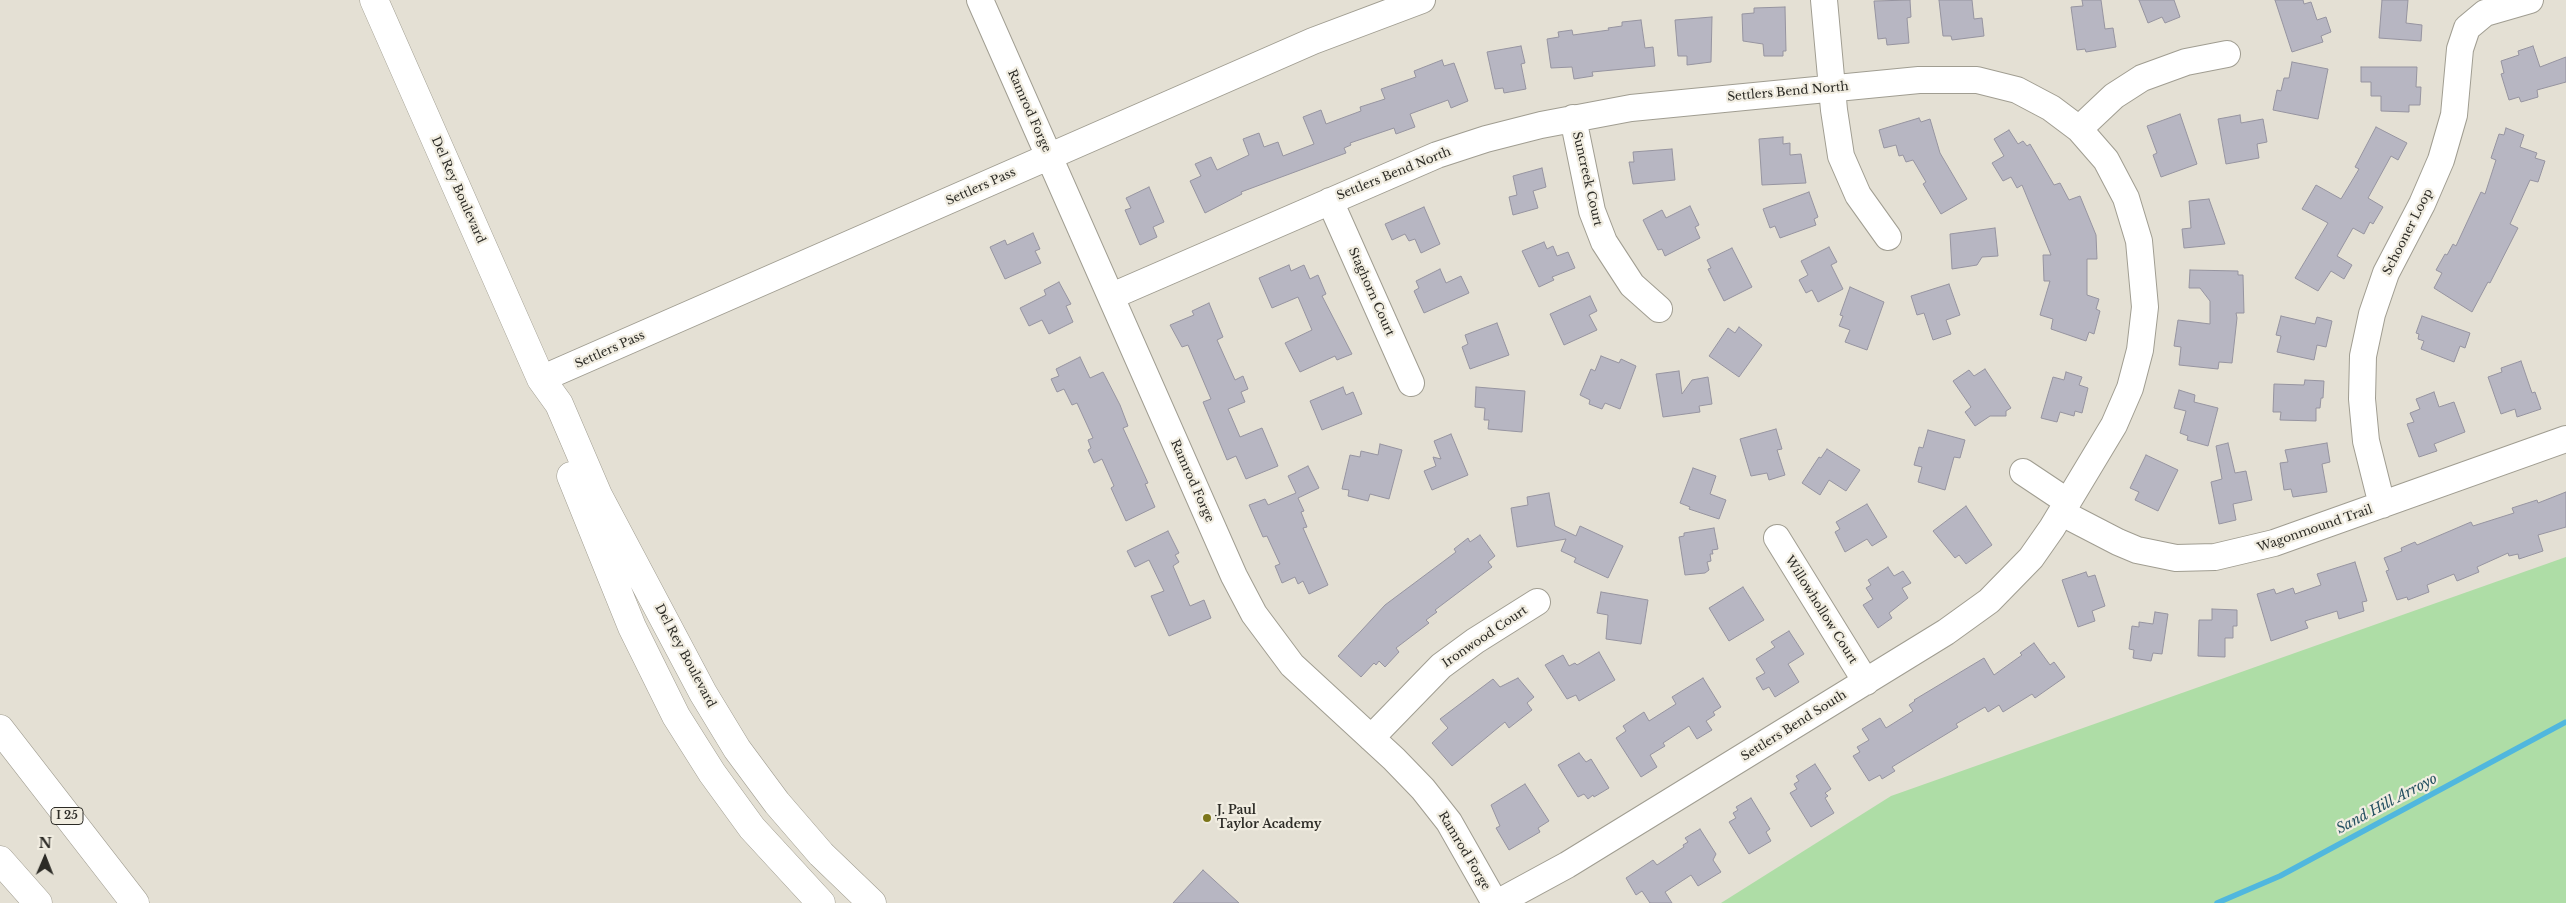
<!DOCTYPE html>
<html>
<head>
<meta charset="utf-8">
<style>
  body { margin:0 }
  #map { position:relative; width:2566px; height:903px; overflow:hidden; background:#e4e0d4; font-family:"Libre Baskerville",serif }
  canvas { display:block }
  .north { position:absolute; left:20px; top:833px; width:50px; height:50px; -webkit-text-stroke:4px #f1ede1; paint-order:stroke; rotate:1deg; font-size:14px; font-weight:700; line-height:20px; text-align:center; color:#2c2b26 }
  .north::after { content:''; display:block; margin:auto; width:18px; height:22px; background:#2c2b26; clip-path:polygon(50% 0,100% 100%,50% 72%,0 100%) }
</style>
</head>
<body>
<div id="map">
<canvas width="2566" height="903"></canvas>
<div class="north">N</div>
</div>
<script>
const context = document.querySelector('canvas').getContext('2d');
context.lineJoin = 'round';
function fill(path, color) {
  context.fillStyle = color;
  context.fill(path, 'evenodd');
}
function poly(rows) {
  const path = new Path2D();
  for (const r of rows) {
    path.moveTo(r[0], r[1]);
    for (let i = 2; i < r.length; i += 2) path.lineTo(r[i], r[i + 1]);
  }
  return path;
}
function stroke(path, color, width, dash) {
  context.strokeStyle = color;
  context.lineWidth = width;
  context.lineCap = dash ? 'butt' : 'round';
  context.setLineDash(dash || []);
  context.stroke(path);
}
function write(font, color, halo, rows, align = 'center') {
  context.font = font + ' "Libre Baskerville",serif';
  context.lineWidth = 4.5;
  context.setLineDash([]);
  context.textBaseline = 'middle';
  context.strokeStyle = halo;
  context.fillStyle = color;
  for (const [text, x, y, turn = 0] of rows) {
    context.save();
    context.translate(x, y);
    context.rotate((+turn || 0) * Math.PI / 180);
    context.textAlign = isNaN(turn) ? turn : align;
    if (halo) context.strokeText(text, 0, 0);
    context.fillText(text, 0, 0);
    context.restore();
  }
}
fill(poly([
  [2566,557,2566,903,1721,903,1891,796]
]), '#aedda6');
stroke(poly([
  [2217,903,2280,876,2566,722]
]), '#50b7de', 5.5);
const building = poly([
  [1910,0,1911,17,1907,18,1909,43,1887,45,1886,38,1878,39,1874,1,1910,0],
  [1939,0,1972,0,1974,19,1982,18,1984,36,1952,40,1951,36,1943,36,1939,0],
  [2082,0,2101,0,2105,29,2113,28,2116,47,2086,52,2085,49,2077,50,2071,7,2083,6,2082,0],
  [2139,0,2174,0,2180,17,2165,23,2162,17,2148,23,2139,0],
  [2275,0,2303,0,2304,4,2311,2,2317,20,2326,17,2331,32,2321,36,2323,42,2292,52,2275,0],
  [2382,0,2408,0,2406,23,2422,25,2421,41,2379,38,2382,0],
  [1785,7,1786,51,1783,51,1783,56,1764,56,1763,44,1743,41,1742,14,1754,13,1754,8,1785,7],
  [1712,17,1711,62,1687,65,1687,56,1678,56,1675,20,1712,17],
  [1641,20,1645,48,1653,47,1655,66,1592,72,1593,76,1574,79,1572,67,1551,68,1547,39,1559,37,1558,32,1572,30,1573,35,1609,30,1608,28,1622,26,1622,22,1641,20],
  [1521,46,1525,63,1521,64,1526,89,1504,93,1503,88,1495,89,1487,52,1521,46],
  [2533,46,2540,67,2566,57,2566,82,2537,90,2538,97,2521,102,2519,97,2509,100,2501,74,2504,73,2501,61,2519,55,2518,51,2533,46],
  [1442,60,1444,66,1454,63,1468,101,1451,108,1448,100,1410,114,1415,127,1396,134,1394,128,1350,143,1351,145,1344,148,1346,153,1241,192,1242,194,1205,213,1190,181,1201,176,1195,164,1211,157,1217,170,1249,155,1243,139,1259,133,1264,147,1278,142,1283,156,1314,144,1303,117,1321,110,1326,124,1361,111,1360,107,1385,99,1381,89,1416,77,1414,71,1442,60],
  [2292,62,2328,69,2318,119,2273,110,2277,90,2281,91,2284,78,2289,78,2292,62],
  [2361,67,2417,67,2416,87,2421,87,2420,105,2409,105,2409,112,2381,111,2381,96,2371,96,2371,82,2361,82,2361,67],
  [2180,114,2197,164,2161,177,2153,155,2157,153,2147,126,2180,114],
  [2240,115,2241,123,2263,119,2267,142,2257,144,2259,158,2226,164,2218,119,2240,115],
  [1919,118,1921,122,1930,119,1940,153,1967,199,1941,214,1923,184,1926,182,1913,160,1906,162,1903,155,1899,156,1896,145,1884,148,1879,130,1919,118],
  [2376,127,2407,143,2398,160,2391,156,2368,198,2383,207,2373,224,2370,222,2364,234,2353,228,2337,256,2352,265,2344,279,2331,271,2318,291,2295,278,2328,223,2302,209,2316,185,2341,199,2359,169,2355,167,2376,127],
  [2506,128,2524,135,2520,147,2537,153,2535,158,2545,161,2538,182,2530,180,2510,224,2518,228,2490,283,2488,282,2472,312,2434,288,2442,273,2436,270,2445,254,2447,255,2453,244,2456,246,2481,192,2485,194,2496,160,2491,158,2499,134,2504,135,2506,128],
  [2009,130,2018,144,2023,141,2027,146,2030,144,2054,185,2060,183,2069,200,2080,196,2096,235,2097,259,2087,259,2087,295,2099,299,2096,309,2100,311,2094,334,2089,332,2086,341,2051,329,2053,319,2040,315,2050,281,2044,281,2043,255,2051,255,2022,185,2017,188,2011,177,2003,181,1992,163,2004,156,1994,139,2009,130],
  [1783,137,1783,144,1790,143,1790,155,1801,154,1806,183,1762,185,1759,139,1783,137],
  [1672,149,1675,180,1633,184,1629,162,1634,162,1633,152,1672,149],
  [1542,168,1546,187,1533,191,1538,208,1513,215,1509,197,1517,195,1513,176,1542,168],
  [1149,187,1164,222,1153,227,1157,237,1140,245,1125,210,1131,208,1126,198,1149,187],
  [1809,192,1818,217,1814,219,1816,225,1780,238,1775,226,1770,228,1763,209,1809,192],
  [2209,199,2225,244,2184,248,2182,229,2191,228,2189,201,2209,199],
  [1690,206,1699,225,1695,227,1700,238,1665,256,1662,249,1658,250,1643,220,1662,210,1666,218,1690,206],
  [1424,207,1440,244,1421,253,1415,239,1409,241,1405,234,1392,240,1385,224,1424,207],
  [1995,228,1998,256,1982,257,1977,265,1952,269,1950,234,1995,228],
  [1033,233,1040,249,1035,251,1041,263,1005,279,990,247,1005,240,1007,245,1033,233],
  [1544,242,1547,249,1553,246,1557,256,1568,252,1575,268,1552,277,1554,280,1539,287,1522,251,1544,242],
  [1829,247,1837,262,1831,265,1843,289,1818,302,1812,290,1806,293,1799,280,1808,275,1801,261,1829,247],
  [1732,248,1752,287,1724,301,1708,269,1711,268,1707,260,1732,248],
  [1289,265,1291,271,1304,265,1310,279,1318,275,1326,294,1322,296,1352,354,1337,360,1335,356,1300,372,1285,343,1312,330,1298,297,1272,308,1259,278,1289,265],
  [1440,269,1446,283,1461,276,1469,293,1424,313,1414,291,1419,288,1416,281,1440,269],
  [2190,270,2238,271,2238,275,2243,275,2244,313,2236,313,2237,318,2232,363,2219,362,2218,369,2179,365,2181,347,2174,346,2178,320,2210,324,2210,301,2200,288,2189,288,2190,270],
  [1059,282,1071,304,1066,306,1073,322,1049,334,1042,320,1029,326,1020,308,1046,295,1044,290,1059,282],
  [1949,284,1960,315,1946,320,1951,334,1933,340,1924,313,1917,315,1911,296,1949,284],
  [1850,287,1884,302,1867,350,1845,342,1850,330,1839,326,1843,316,1840,315,1850,287],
  [1590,296,1597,311,1589,315,1597,330,1564,345,1550,314,1590,296],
  [1209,303,1223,337,1217,340,1235,380,1243,376,1248,389,1241,392,1245,402,1228,409,1240,437,1262,428,1278,466,1246,479,1236,456,1227,460,1203,402,1211,399,1188,345,1182,347,1170,325,1194,315,1192,311,1209,303],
  [2281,316,2315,324,2317,317,2332,321,2326,347,2317,345,2314,360,2277,352,2281,336,2276,335,2281,316],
  [2422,316,2470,333,2465,348,2460,346,2454,362,2421,349,2424,341,2418,339,2419,334,2416,333,2422,316],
  [1497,323,1509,355,1470,369,1462,347,1468,344,1465,335,1497,323],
  [1739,327,1762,345,1739,377,1709,356,1728,328,1735,333,1739,327],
  [1601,356,1619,363,1621,359,1636,366,1620,409,1605,403,1602,409,1589,404,1590,400,1580,395,1591,369,1595,371,1601,356],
  [1080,357,1090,378,1103,372,1120,405,1128,426,1123,428,1148,483,1145,484,1155,507,1126,521,1111,488,1114,486,1102,459,1094,463,1088,450,1091,448,1088,440,1093,438,1077,403,1072,405,1064,389,1057,392,1051,379,1059,376,1056,369,1080,357],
  [2521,361,2532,393,2535,392,2541,409,2517,417,2515,409,2501,414,2488,377,2502,372,2501,368,2521,361],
  [1985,369,2011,408,2006,411,2006,416,1990,416,1975,426,1965,412,1971,407,1953,381,1969,370,1974,376,1985,369],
  [1679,371,1682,394,1692,380,1708,377,1712,404,1699,406,1700,412,1663,417,1656,374,1679,371],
  [2066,372,2082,377,2079,385,2088,388,2082,413,2075,411,2074,416,2060,412,2057,422,2041,418,2053,377,2064,380,2066,372],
  [2305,380,2324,381,2323,398,2321,398,2320,408,2316,408,2316,421,2280,420,2281,412,2273,412,2274,384,2304,385,2305,380],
  [1343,387,1346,395,1353,392,1362,414,1322,430,1310,401,1343,387],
  [1476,387,1525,391,1522,432,1488,429,1489,420,1484,420,1485,408,1475,407,1476,387],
  [2179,390,2195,395,2194,402,2218,408,2208,446,2187,440,2188,436,2180,433,2186,411,2174,408,2179,390],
  [2434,392,2439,407,2454,402,2465,432,2434,444,2437,451,2419,457,2407,424,2414,422,2410,413,2420,409,2416,399,2434,392],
  [1776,429,1782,449,1777,450,1785,475,1769,480,1767,473,1751,476,1740,439,1776,429],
  [1928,430,1965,440,1960,458,1954,457,1945,490,1918,482,1922,467,1914,465,1919,447,1923,448,1928,430],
  [1451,434,1468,475,1432,490,1424,471,1436,466,1433,457,1441,459,1434,441,1451,434],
  [2228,443,2235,473,2246,471,2252,500,2233,504,2236,520,2219,524,2211,482,2222,479,2216,446,2228,443],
  [2327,443,2330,462,2322,464,2327,492,2293,497,2291,489,2284,490,2280,463,2288,462,2285,450,2327,443],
  [1380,444,1402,450,1389,499,1370,494,1368,501,1348,496,1349,490,1342,489,1350,455,1360,457,1361,451,1378,455,1380,444],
  [1827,449,1860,470,1846,491,1829,480,1820,495,1802,483,1819,457,1821,458,1827,449],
  [2146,455,2178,470,2158,511,2135,500,2139,492,2130,488,2146,455],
  [1308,466,1319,488,1298,498,1304,511,1301,512,1307,527,1303,528,1328,585,1309,594,1303,581,1298,584,1295,577,1282,583,1275,566,1280,564,1267,536,1263,537,1249,505,1265,499,1268,505,1296,493,1288,476,1308,466],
  [1693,468,1716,476,1710,494,1726,500,1719,519,1689,509,1690,507,1680,503,1693,468],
  [2566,492,2566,527,2538,535,2543,551,2519,559,2518,554,2509,556,2508,553,2477,567,2479,572,2457,581,2454,574,2427,585,2429,592,2408,600,2407,597,2397,600,2386,571,2389,570,2384,558,2402,551,2401,548,2415,542,2417,545,2471,522,2473,526,2514,513,2512,508,2537,500,2538,503,2566,492],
  [1549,493,1555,526,1576,536,1580,526,1623,546,1608,578,1574,562,1576,558,1561,551,1566,539,1517,547,1511,508,1528,505,1527,497,1549,493],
  [1867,504,1887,537,1872,546,1867,539,1845,552,1835,532,1840,529,1836,522,1867,504],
  [1966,506,1992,545,1966,564,1959,555,1955,558,1933,531,1966,506],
  [1714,528,1718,549,1712,550,1713,554,1710,554,1711,561,1707,562,1709,570,1705,573,1685,575,1679,537,1684,536,1684,533,1714,528],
  [1168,531,1179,553,1175,555,1179,562,1173,566,1190,606,1204,600,1211,618,1169,636,1151,596,1164,591,1149,560,1135,567,1127,551,1168,531],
  [1480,535,1495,556,1488,562,1492,567,1435,610,1437,612,1426,620,1429,623,1396,648,1399,652,1385,667,1379,661,1376,665,1374,663,1361,677,1338,656,1385,605,1456,552,1454,549,1468,538,1470,542,1480,535],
  [2355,562,2367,601,2362,602,2364,611,2339,619,2337,611,2305,621,2308,628,2271,641,2257,594,2274,589,2276,594,2293,588,2295,594,2321,585,2317,574,2355,562],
  [1888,567,1894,576,1903,571,1911,583,1902,588,1908,598,1889,613,1892,618,1878,628,1863,605,1873,599,1866,588,1871,585,1868,580,1888,567],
  [2086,572,2088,577,2095,575,2105,606,2092,611,2095,621,2078,627,2062,580,2086,572],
  [1743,587,1764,620,1729,641,1709,608,1743,587],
  [1601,592,1648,600,1641,644,1606,639,1608,615,1597,613,1601,592],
  [2212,609,2237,610,2237,626,2233,626,2233,638,2225,638,2225,657,2198,656,2199,620,2212,620,2212,609],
  [2155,612,2168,614,2162,654,2153,653,2151,661,2133,658,2134,650,2129,649,2132,626,2139,627,2139,622,2153,624,2155,612],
  [1789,631,1804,654,1788,664,1799,682,1775,697,1769,687,1763,690,1756,678,1765,673,1756,659,1775,647,1771,642,1789,631],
  [2034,643,2050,665,2054,662,2065,677,2035,698,2032,694,2003,712,1999,705,1988,712,1985,707,1956,724,1958,727,1892,767,1895,771,1882,779,1880,775,1869,781,1853,756,1860,752,1857,747,1869,740,1862,729,1880,718,1886,728,1913,711,1909,705,1915,701,1914,700,1984,658,1994,675,2022,655,2020,653,2034,643],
  [1599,652,1615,680,1579,701,1576,695,1567,699,1545,665,1563,655,1569,666,1575,663,1577,665,1599,652],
  [1518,678,1534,697,1527,703,1532,710,1509,728,1505,722,1452,766,1432,743,1448,728,1440,719,1493,679,1500,687,1518,678],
  [1703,678,1721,707,1713,712,1715,715,1706,721,1712,730,1697,739,1689,726,1663,743,1665,746,1650,755,1657,767,1641,777,1616,738,1626,731,1623,726,1644,712,1649,721,1676,704,1672,697,1703,678],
  [1579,753,1586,762,1591,759,1609,788,1594,797,1593,795,1588,799,1584,794,1578,797,1558,765,1579,753],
  [1815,764,1831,789,1825,793,1828,796,1825,798,1834,813,1811,827,1790,793,1797,789,1794,784,1799,781,1796,776,1815,764],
  [1525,784,1549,821,1538,828,1540,832,1509,850,1496,828,1500,826,1491,805,1525,784],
  [1751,798,1770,829,1766,832,1771,841,1749,854,1729,822,1736,818,1733,813,1738,810,1736,807,1751,798],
  [1700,829,1716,854,1713,860,1721,872,1698,886,1691,875,1665,892,1672,903,1650,903,1642,891,1636,895,1626,878,1653,860,1657,865,1684,847,1683,845,1688,842,1685,838,1700,829],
  [1203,870,1239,903,1173,903,1203,870]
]);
fill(building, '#b7b6c2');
stroke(building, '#9694a0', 1);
const minor = poly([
  [980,0,1234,576,1254,614,1292,665,1394,759,1423,789,1449,822,1495,903],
  [1824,0,1834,110,1841,156,1858,195,1888,237],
  [1573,118,1592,211,1604,242,1632,285,1659,309],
  [2079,129,2114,96,2142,78,2186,62,2227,54],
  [1330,201,1411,383],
  [1112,296,1437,155,1486,139,1541,125,1631,108,1919,80,1977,80,2017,90,2051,108,2079,129,2106,160,2126,198,2139,241,2145,307,2140,350,2130,388,2114,425,2052,528,2031,558,1989,601,1946,632,1567,865,1497,903],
  [541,379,1313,41,1422,0],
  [2023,472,2068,502],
  [2382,505,2366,441,2362,399,2363,356,2372,314,2386,273,2422,204,2441,160,2454,115,2460,49,2467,28,2485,13,2530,0],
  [2062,513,2118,542,2137,550,2176,558,2215,557,2274,543,2566,439],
  [1777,538,1866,682],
  [1371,738,1441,666,1475,641,1537,602]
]);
const major = poly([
  [374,0,541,379,559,404,598,495,703,693,737,749,777,803,821,854,872,903],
  [571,476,632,627,676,716,712,773,752,828,821,903]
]);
const highway = poly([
  [0,729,135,903],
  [0,860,38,903]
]);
stroke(minor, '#a09d91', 28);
stroke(major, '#a09d91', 29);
stroke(highway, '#a09d91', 29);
stroke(minor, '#fff', 26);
stroke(major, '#fff', 28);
stroke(highway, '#fff', 28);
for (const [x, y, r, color] of [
  [1207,818,5,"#7b7519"]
]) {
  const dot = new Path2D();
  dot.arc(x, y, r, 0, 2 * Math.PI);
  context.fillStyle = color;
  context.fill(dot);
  stroke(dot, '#f1ede1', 2);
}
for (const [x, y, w] of [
  [67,816,32]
]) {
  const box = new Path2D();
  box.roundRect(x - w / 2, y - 8.5, w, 17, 4);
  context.fillStyle = '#f1ede1';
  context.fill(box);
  stroke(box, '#2c2b26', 1);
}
write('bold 11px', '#2c2b26', null, [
  ["I 25",67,816]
]);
write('12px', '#2c2b26', '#f1ede1', [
  ["Settlers Bend North",1788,92,-5],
  ["Ramrod Forge",1029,111,66],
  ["Settlers Bend North",1394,174,-22],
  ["Suncreek Court",1587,179,77],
  ["Settlers Pass",981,187,-24],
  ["Del Rey Boulevard",458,190,66],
  ["Schooner Loop",2408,232,-63],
  ["Staghorn Court",1371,292,66],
  ["Settlers Pass",610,350,-24],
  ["Ramrod Forge",1192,481,66],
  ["Wagonmound Trail",2315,529,-19],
  ["Willowhollow Court",1821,610,58],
  ["Ironwood Court",1485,637,-34],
  ["Del Rey Boulevard",685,656,62],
  ["Settlers Bend South",1794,726,-32],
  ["Ramrod Forge",1464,851,59]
]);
write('bold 12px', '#2c2b26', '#f1ede1', [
  ["J. Paul",1217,811],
  ["Taylor Academy",1217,825]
], 'left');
write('italic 14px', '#245061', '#f1ede1', [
  ["Sand Hill Arroyo",2387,804,-28]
]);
</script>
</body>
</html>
